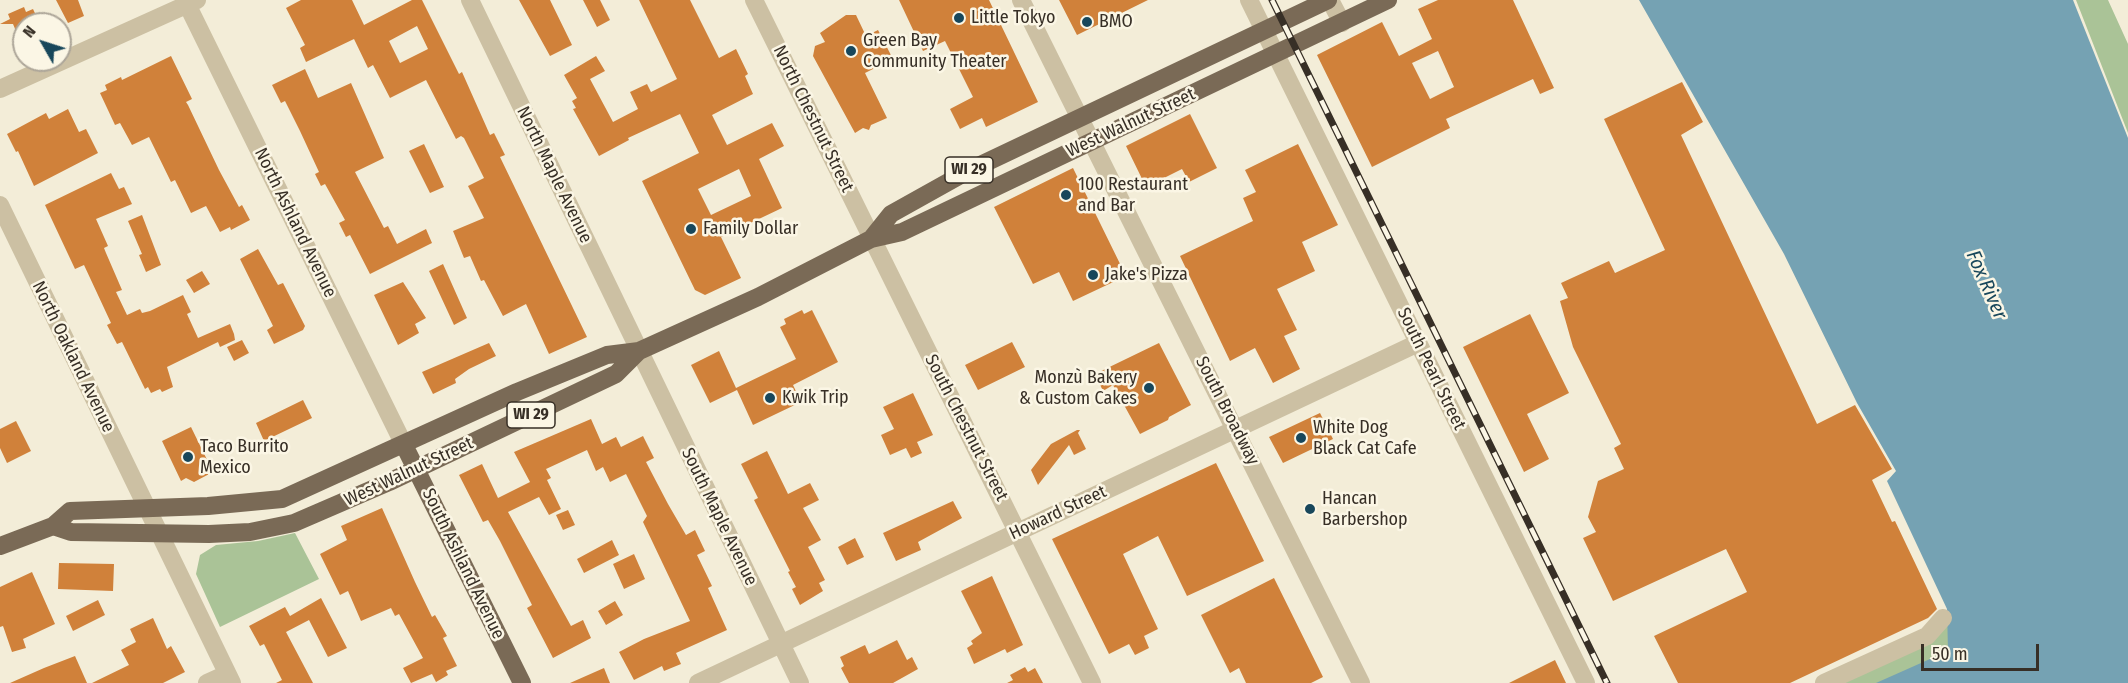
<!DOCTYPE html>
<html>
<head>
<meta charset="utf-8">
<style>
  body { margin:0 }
  #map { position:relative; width:2128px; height:683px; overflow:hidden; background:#f3edd8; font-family:"Fira Sans Condensed",sans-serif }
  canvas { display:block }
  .north { position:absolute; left:12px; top:12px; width:60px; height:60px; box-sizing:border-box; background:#fbf6e5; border:2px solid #ada699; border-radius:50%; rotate:309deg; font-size:16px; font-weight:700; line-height:24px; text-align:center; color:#372f26 }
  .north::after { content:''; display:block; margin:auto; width:21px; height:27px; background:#18475b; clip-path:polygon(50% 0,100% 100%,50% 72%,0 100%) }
  .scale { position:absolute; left:1921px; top:644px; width:118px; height:27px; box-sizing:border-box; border:3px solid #372f26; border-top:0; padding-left:8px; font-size:18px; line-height:21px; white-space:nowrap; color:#372f26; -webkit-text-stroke:4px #fbf6e5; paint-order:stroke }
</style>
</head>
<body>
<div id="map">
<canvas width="2128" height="683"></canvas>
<div class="north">N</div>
<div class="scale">50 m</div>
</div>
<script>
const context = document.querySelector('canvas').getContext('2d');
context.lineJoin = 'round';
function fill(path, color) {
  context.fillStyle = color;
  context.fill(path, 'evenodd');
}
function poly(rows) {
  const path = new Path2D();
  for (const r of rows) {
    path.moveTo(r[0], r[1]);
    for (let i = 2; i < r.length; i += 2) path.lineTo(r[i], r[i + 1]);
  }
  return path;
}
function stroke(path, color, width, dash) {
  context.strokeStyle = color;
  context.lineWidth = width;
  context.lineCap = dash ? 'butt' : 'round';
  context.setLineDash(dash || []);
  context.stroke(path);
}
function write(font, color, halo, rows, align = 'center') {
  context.font = font + ' "Fira Sans Condensed",sans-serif';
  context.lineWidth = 5;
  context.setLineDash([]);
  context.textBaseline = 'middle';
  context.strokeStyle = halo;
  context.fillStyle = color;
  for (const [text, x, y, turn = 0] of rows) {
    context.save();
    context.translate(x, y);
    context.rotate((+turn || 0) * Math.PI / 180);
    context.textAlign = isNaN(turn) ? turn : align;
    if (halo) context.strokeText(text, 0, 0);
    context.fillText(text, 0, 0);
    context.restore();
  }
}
fill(poly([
  [2076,0,2108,0,2128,44,2128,133],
  [295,533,319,579,220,627,196,574,200,555,216,545,258,541],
  [1943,618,1986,683,1833,683]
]), '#aac397');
fill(poly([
  [1639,0,2073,0,2128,138,2128,683,1876,683,1948,651,1947,609,1887,481,1896,471,1857,403,1784,254]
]), '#75a2b3');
fill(poly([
  [56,0,78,0,84,16,68,23],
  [301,0,352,0,364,25,412,0,422,0,459,74,462,72,490,135,494,133,505,155,500,157,587,337,549,354,526,304,503,316,484,280,481,281,470,256,464,258,453,231,484,218,468,186,484,178,464,138,461,136,456,139,426,80,390,98,373,65,368,68,354,39,306,62,300,48,305,45,286,8],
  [417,26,428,49,400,63,389,41],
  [519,0,550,0,572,45,550,56],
  [583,0,600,0,610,20,597,27],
  [639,0,690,0,719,58,736,49,748,74,745,76,753,94,712,115,727,145,772,123,784,146,759,159,782,208,721,237,741,278,705,295,695,290,642,181,699,153,680,114,628,138,629,140,599,156,573,109,576,108,572,101,577,98,564,75,596,56,605,71,590,79,613,122,638,109,630,92,647,84,651,92,677,79],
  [739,169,751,196,711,215,698,189],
  [899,0,989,0,1038,102,986,127,982,118,960,129,950,109,973,97,945,41,923,51],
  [1059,0,1148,0,1077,35],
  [1438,0,1513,0,1554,88,1540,94,1533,79,1446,119,1450,128,1372,167,1317,55,1382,22,1399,56,1432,39,1418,9],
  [1438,51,1454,87,1430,99,1412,63],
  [24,7,26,12,33,9,40,24,24,24,24,50,13,24,0,24,10,19,8,14],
  [846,15,856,15,866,36,878,30,893,59,865,73,887,118,871,125,869,130,863,128,855,133,813,56,815,46,825,42,820,33],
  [171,56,192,99,186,102,188,105,219,170,239,207,242,205,250,220,231,230,230,227,220,232,206,206,191,213,175,180,171,182,149,137,132,145,120,123,115,125,100,93,107,90,105,85,121,77,122,80],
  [305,69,318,98,351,83,384,158,355,172,384,228,388,226,397,244,426,229,432,243,370,274,350,235,346,237,339,223,345,220,325,184,321,186,315,174,319,172,300,131,285,101,281,103,272,85],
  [1682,82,1703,122,1681,135,1817,424,1855,405,1892,469,1872,480,1892,522,1895,521,1937,609,1928,618,1790,683,1678,683,1654,636,1747,592,1726,549,1613,601,1583,538,1596,532,1588,517,1598,481,1624,469,1614,448,1621,444,1573,347,1560,301,1568,298,1561,283,1609,261,1615,273,1665,250,1604,119],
  [68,109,79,132,86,129,98,153,34,186,18,151,16,152,7,134,46,113,49,119],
  [1190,114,1217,168,1189,182,1182,169,1146,187,1126,146],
  [424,144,444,187,430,193,409,151],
  [1298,144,1338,225,1302,242,1315,271,1277,289,1297,330,1284,336,1300,369,1273,383,1255,348,1230,361,1180,256,1253,221,1243,198,1256,192,1245,170],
  [1073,168,1126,276,1073,301,1059,272,1033,284,994,207],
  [111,173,119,189,124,187,132,204,96,219,108,246,104,248,106,253,122,290,116,292,127,315,140,309,142,313,150,311,183,295,191,312,187,314,198,338,230,324,234,334,235,340,220,347,218,342,167,367,173,387,162,392,160,389,151,393,148,387,145,389,122,342,117,344,107,325,111,323,84,265,75,269,45,205],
  [142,215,161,265,146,272,139,255,142,254,128,221],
  [258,249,278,285,283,283,305,326,303,330,274,344,267,330,273,326,240,259],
  [443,264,467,318,454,325,429,271],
  [202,271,210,284,194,293,186,280],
  [403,282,426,318,415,324,419,333,398,345,374,295],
  [802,310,804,314,812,310,838,362,793,385,801,402,753,425,737,390,710,403,691,365,719,351,736,388,796,359,780,327,786,324,784,319],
  [1530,314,1569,393,1527,414,1549,459,1524,472,1463,347],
  [242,340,249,353,234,361,227,347],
  [1012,342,1025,367,978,390,965,365],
  [489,343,496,356,469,369,455,379,456,383,433,394,422,372],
  [1159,343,1191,405,1169,417,1168,420,1140,434,1113,385,1103,391,1095,374],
  [913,393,933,435,917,442,922,453,911,458,906,448,890,455,881,435,894,429,883,407],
  [303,400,312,418,264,441,256,423],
  [1320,413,1333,439,1283,463,1269,437],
  [591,419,602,444,616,437,621,447,643,436,654,458,646,462,668,504,686,535,695,530,705,551,697,555,712,586,708,588,727,630,676,653,681,664,664,671,662,666,634,680,619,652,644,639,690,621,643,522,647,516,626,474,610,482,603,467,596,471,587,450,546,469,551,478,547,480,561,509,549,515,539,497,508,512,571,626,583,620,591,638,553,658,527,608,532,605,500,541,488,520,483,522,459,475,482,464,498,498,530,482,514,452],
  [16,421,31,451,7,463,0,448,0,429],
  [191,427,213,472,194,482,186,478,181,481,162,441],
  [1077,430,1080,430,1078,433,1086,449,1074,455,1069,445,1038,485,1031,470,1051,444],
  [767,451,788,494,810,483,819,500,803,508,821,540,808,547,825,580,819,583,823,591,800,605,792,589,796,587,788,572,790,571,754,500,758,498,741,464],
  [1216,463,1264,561,1187,596,1158,536,1123,554,1158,629,1144,636,1149,648,1135,655,1129,644,1109,654,1052,539],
  [953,501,962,518,918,542,921,550,896,561,883,533],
  [382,508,415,582,432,617,435,615,447,636,443,638,457,666,446,671,448,675,436,682,432,674,411,683,403,668,423,658,399,614,395,616,391,608,361,621,348,591,340,595,320,554,347,540,341,526],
  [568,510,575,525,563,530,556,515],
  [855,538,864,557,847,565,838,547],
  [612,540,619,555,584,573,577,559],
  [634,554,645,579,624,589,613,564],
  [59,563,114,564,113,591,58,589],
  [32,572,55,624,23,639,26,648,12,652,3,626,0,627,0,587],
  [992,576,1023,645,1007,653,1005,649,974,664,967,648,973,644,971,641,982,633,961,591],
  [1274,578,1323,677,1311,683,1246,683,1239,668,1230,673,1201,615],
  [321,598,347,648,328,657,309,620,286,632,313,683,276,683,282,680,264,644,260,646,249,626,285,607,290,616],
  [98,600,105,615,73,631,66,616],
  [615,601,623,615,606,625,598,611],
  [153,618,167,649,171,646,185,672,163,683,92,683,129,665,121,650,136,642,130,629],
  [897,640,907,660,912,657,918,669,893,683,849,683,841,668,844,666,840,657,865,645,869,654],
  [75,656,87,683,10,683,44,668],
  [1555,660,1566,683,1509,683],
  [1025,667,1028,672,1035,668,1043,683,1007,683,1013,680,1010,675],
  [604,668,610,683,570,683]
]), '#d0813a');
stroke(poly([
  [185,0,404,445],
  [470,0,800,683],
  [754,0,1092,683],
  [1021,0,1361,683],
  [1249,0,1586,683],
  [1330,0,1342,23],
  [0,89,197,0],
  [0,205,232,683],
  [207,683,227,674],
  [698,683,1418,343],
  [1824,683,1927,636,1943,618]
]), '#ccc0a3', 18);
stroke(poly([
  [871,239,891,214,968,171,1328,0],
  [404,445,522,683],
  [53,526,71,532,209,534,250,532,294,523,389,482,616,374,639,351],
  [0,546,53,526,70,511,208,506,282,499,517,392,607,355,639,351,758,297,871,239,902,232,1388,0]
]), '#7a6a56', 18);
const rail = poly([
  [1272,0,1607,683]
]);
stroke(rail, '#372f26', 7);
stroke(rail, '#fbf6e5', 4.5, [14]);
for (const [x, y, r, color] of [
  [959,18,6,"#18475b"],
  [1087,22,6,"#18475b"],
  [851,51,6,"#18475b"],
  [1066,195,6,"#18475b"],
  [691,229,6,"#18475b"],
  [1093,275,6,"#18475b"],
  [1149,388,6,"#18475b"],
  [770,398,6,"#18475b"],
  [1301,438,6,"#18475b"],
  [188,457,6,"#18475b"],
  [1310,509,6,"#18475b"]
]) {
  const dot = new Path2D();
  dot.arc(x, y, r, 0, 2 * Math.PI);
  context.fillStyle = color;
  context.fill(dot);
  stroke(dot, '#fbf6e5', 2);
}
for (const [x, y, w] of [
  [969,170,48],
  [531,415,48]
]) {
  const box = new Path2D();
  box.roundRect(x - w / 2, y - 13, w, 26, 4.5);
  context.fillStyle = '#fbf6e5';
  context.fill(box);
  stroke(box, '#372f26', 1.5);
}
write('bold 16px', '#372f26', null, [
  ["WI 29",969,170],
  ["WI 29",531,415]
]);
write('18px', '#372f26', '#fbf6e5', [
  ["Little Tokyo",971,18],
  ["BMO",1099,22],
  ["Green Bay",863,41],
  ["Community Theater",863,62],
  ["100 Restaurant",1078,185],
  ["and Bar",1078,206],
  ["Family Dollar",703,229],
  ["Jake's Pizza",1105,275],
  ["Monzù Bakery",1137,378,"right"],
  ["& Custom Cakes",1137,399,"right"],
  ["Kwik Trip",782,398],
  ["White Dog",1313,428],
  ["Black Cat Cafe",1313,449],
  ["Taco Burrito",200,447],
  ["Mexico",200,468],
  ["Hancan",1322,499],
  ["Barbershop",1322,520]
], 'left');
write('18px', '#372f26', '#fbf6e5', [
  ["North Chestnut Street",813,119,64],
  ["West Walnut Street",1131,123,-25],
  ["North Maple Avenue",554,175,64],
  ["North Ashland Avenue",295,223,64],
  ["North Oakland Avenue",73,357,64],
  ["South Pearl Street",1431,369,64],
  ["South Broadway",1227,411,63],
  ["South Chestnut Street",966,428,63],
  ["West Walnut Street",409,472,-25],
  ["Howard Street",1058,513,-25],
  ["South Maple Avenue",719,517,64],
  ["South Ashland Avenue",463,564,64]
]);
write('italic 20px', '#18475b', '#fbf6e5', [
  ["Fox River",1986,285,66]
]);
</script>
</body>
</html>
